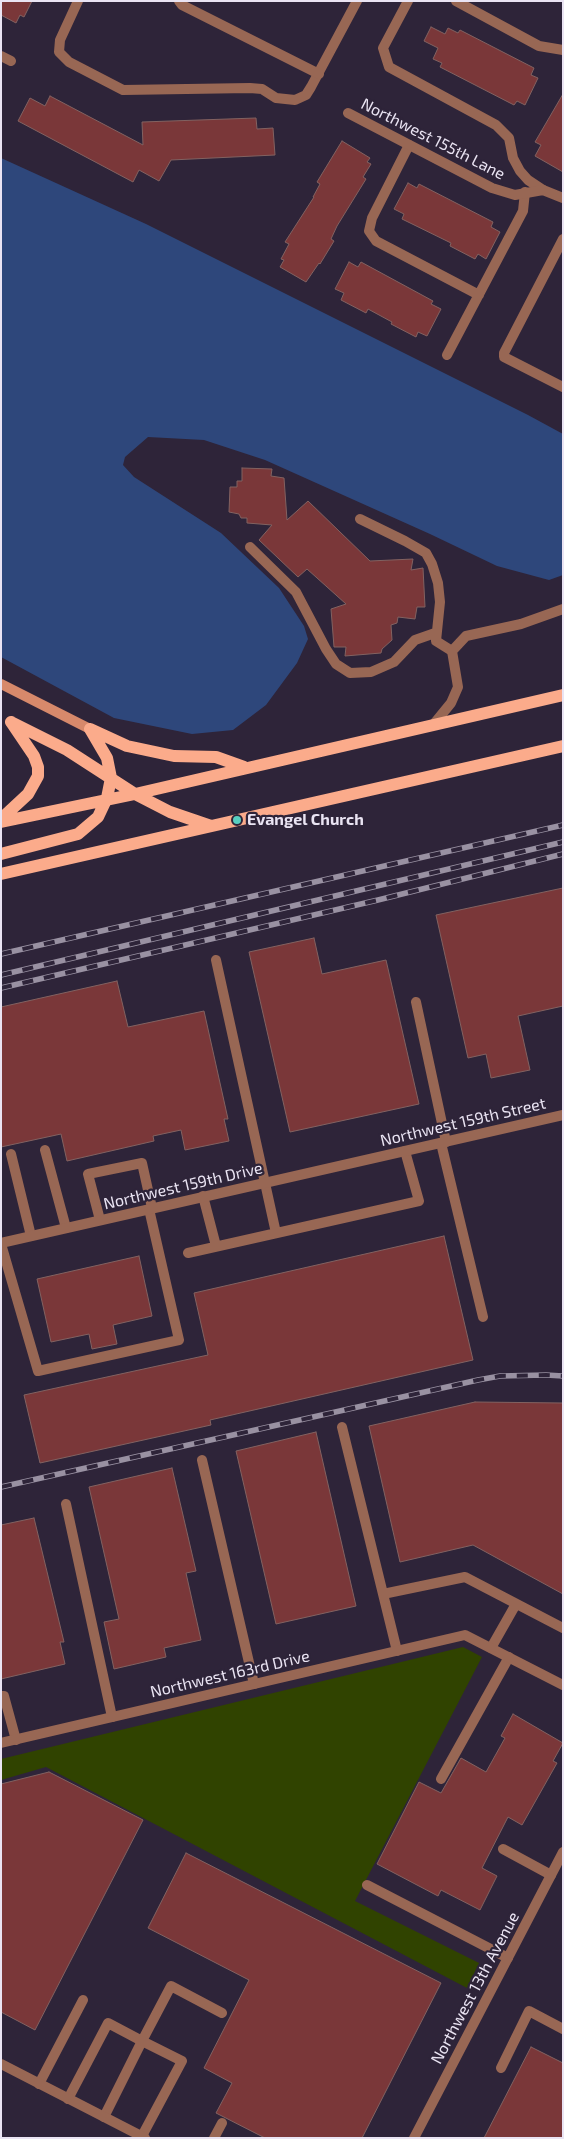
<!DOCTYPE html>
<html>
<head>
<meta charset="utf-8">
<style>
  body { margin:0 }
  #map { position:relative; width:564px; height:2139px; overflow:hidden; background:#2e2439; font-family:"Exo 2",sans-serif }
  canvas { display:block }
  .frame { position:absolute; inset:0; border:2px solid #eae4f3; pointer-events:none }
</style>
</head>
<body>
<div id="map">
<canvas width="564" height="2139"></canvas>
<div class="frame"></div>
</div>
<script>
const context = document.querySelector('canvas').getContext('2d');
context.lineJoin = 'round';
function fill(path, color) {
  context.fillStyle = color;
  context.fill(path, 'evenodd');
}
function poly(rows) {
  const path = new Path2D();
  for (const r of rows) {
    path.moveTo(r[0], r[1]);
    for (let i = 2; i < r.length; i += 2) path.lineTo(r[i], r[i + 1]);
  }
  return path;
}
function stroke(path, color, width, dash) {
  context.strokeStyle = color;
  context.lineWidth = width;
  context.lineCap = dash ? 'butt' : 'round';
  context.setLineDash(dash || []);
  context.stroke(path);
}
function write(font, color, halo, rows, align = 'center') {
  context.font = font + ' "Exo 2",sans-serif';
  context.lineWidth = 4.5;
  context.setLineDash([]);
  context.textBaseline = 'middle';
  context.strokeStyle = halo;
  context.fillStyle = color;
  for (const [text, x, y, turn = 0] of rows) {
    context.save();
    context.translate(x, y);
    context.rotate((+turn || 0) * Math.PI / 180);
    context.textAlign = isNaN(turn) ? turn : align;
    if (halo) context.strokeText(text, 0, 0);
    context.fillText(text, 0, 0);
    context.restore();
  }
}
fill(poly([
  [463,1647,482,1657,355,1901,479,1963,467,1988,46,1767,1,1780,1,1759]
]), '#304300');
fill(poly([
  [1,158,146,224,528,415,563,434,563,575,549,580,497,566,430,534,265,460,204,440,148,437,125,457,123,465,134,477,221,533,279,588,304,626,308,639,297,663,266,705,233,730,192,734,114,718,1,657]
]), '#2e477b');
const building = poly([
  [1,1,32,1,24,17,20,15,16,23,1,15,1,1],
  [431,27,445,34,448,28,458,33,460,30,534,68,531,75,538,78,525,105,517,101,514,105,440,67,442,63,433,59,438,48,424,41,431,27],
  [563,94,563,172,535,156,541,145,535,142,563,94],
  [50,96,143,145,142,122,256,118,257,129,273,128,275,155,171,160,159,181,139,170,133,182,18,121,30,98,45,106,50,96],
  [342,141,370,158,367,162,371,164,363,177,366,179,337,226,331,239,334,241,320,264,319,263,306,282,280,267,284,260,281,259,289,244,285,242,314,197,313,197,320,184,317,182,342,141],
  [408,183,417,188,419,184,493,222,491,227,500,232,486,259,478,254,475,259,450,246,451,243,402,219,404,214,394,209,408,183],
  [349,262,358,267,361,262,433,301,431,304,441,309,427,336,418,332,416,337,391,324,392,322,368,309,366,313,341,300,344,293,335,289,349,262],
  [242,468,272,469,271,476,284,478,287,520,308,501,370,561,413,559,411,570,423,568,425,607,417,607,415,619,398,617,397,623,391,625,392,640,382,649,381,653,345,656,346,647,334,647,331,609,346,604,307,569,298,577,259,540,272,525,247,523,247,518,241,518,239,514,229,512,230,487,237,487,237,481,242,481,242,468],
  [563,888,563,1006,518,1016,530,1070,491,1078,486,1054,468,1058,436,915,563,888],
  [314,938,322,974,386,960,419,1104,290,1132,249,952,314,938],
  [117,981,128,1027,204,1011,228,1119,224,1119,229,1141,185,1150,181,1130,153,1136,154,1141,67,1161,61,1134,1,1147,1,1007,117,981],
  [444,1236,473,1360,210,1420,211,1425,40,1463,24,1395,208,1355,194,1293,444,1236],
  [139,1256,152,1316,113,1325,117,1344,92,1349,89,1334,51,1342,37,1279,139,1256],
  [475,1402,563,1403,563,1594,473,1545,400,1562,369,1426,475,1402],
  [316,1432,356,1606,276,1624,236,1451,316,1432],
  [172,1468,196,1571,186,1573,201,1640,164,1648,166,1657,114,1669,104,1622,119,1619,89,1487,172,1468],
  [34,1518,64,1642,60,1642,65,1664,1,1679,1,1525,34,1518],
  [513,1714,563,1743,553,1761,557,1763,522,1825,508,1817,482,1868,497,1876,480,1910,441,1890,438,1896,377,1864,419,1782,441,1793,461,1758,486,1772,505,1738,501,1736,513,1714],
  [49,1772,143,1820,35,2030,1,2012,1,1784,49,1772],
  [186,1853,441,1983,362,2138,265,2138,216,2113,232,2083,204,2068,249,1980,148,1928,186,1853],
  [531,2047,563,2063,563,2138,484,2138,531,2047]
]);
fill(building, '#7a3739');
stroke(building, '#826261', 1);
stroke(poly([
  [78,1,60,40,59,52,69,62,123,90,250,88,262,89,276,98,295,100,306,95,311,87,357,1],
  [408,1,383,48,389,67,496,125,509,138,513,158,520,171,528,180,543,190],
  [456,1,539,46,563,50],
  [1,56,11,61],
  [409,145,372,218,369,231,376,241,479,295],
  [563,239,504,353,504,357,563,387],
  [447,355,523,211,525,192],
  [360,519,405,541,426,553,432,564,438,583,440,602,436,641,452,651],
  [250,547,296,592,326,649,336,664,350,673,371,672,394,662,415,640,435,633],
  [216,960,276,1233],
  [416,1002,446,1142],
  [441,1143,483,1317],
  [45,1150,66,1228],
  [11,1154,31,1236],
  [203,1196,216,1246],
  [100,1220,88,1174,142,1163,152,1208],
  [1,1244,38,1371,179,1340,149,1209],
  [188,1253,419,1201,405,1151],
  [342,1427,397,1651],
  [202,1460,254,1684],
  [66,1504,112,1717],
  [383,1594,465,1577,563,1628],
  [491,1648,516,1604],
  [1,1696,4,1696,16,1740],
  [441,1779,509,1657],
  [503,1849,551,1875],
  [367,1885,508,1958],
  [501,2068,529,2011,563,2029],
  [39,2084,83,2000],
  [68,2099,108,2023,142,2041,104,2117],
  [142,2136,182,2061,142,2041,171,1986,222,2013],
  [214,2138,222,2123]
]), '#986754', 10);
stroke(poly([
  [179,1,182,5,319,74],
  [348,113,492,188,515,195,543,190,563,198],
  [433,725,451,703,458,687,452,651,466,636,521,624,563,609],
  [1,1243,563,1115],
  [1,1743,465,1635,563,1685],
  [1,2064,145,2138]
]), '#986754', 10);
stroke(poly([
  [414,2138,563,1852]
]), '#986754', 10);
stroke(poly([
  [1,684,90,729]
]), '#d7896b', 10);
stroke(poly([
  [11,722,67,750,135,794,170,812,211,826],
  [90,729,127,746,174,756,216,757,244,767],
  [1,819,28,794,38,776,38,767,34,756,11,722],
  [1,822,135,794,563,695],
  [1,854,78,834,98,817,107,798,111,778,107,758,90,729],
  [1,874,563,746]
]), '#fbab8b', 12);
const rail = poly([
  [1,954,563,825],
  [1,975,563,842],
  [1,988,378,900,563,854],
  [1,1487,478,1380,500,1376,546,1375,563,1376]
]);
stroke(rail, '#9991a2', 5.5);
stroke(rail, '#2e2439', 4, [11]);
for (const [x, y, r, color] of [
  [237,820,5,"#58cec0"]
]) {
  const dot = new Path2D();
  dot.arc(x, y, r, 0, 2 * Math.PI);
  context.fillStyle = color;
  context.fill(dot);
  stroke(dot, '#2e2439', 2);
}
write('16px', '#eae4f3', '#2e2439', [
  ["Northwest 155th Lane",433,139,27],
  ["Northwest 159th Street",463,1122,-13],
  ["Northwest 159th Drive",183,1186,-13],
  ["Northwest 163rd Drive",230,1674,-13],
  ["Northwest 13th Avenue",475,1988,-62]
]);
write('bold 16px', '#eae4f3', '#2e2439', [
  ["Evangel Church",247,820]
], 'left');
</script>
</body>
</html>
